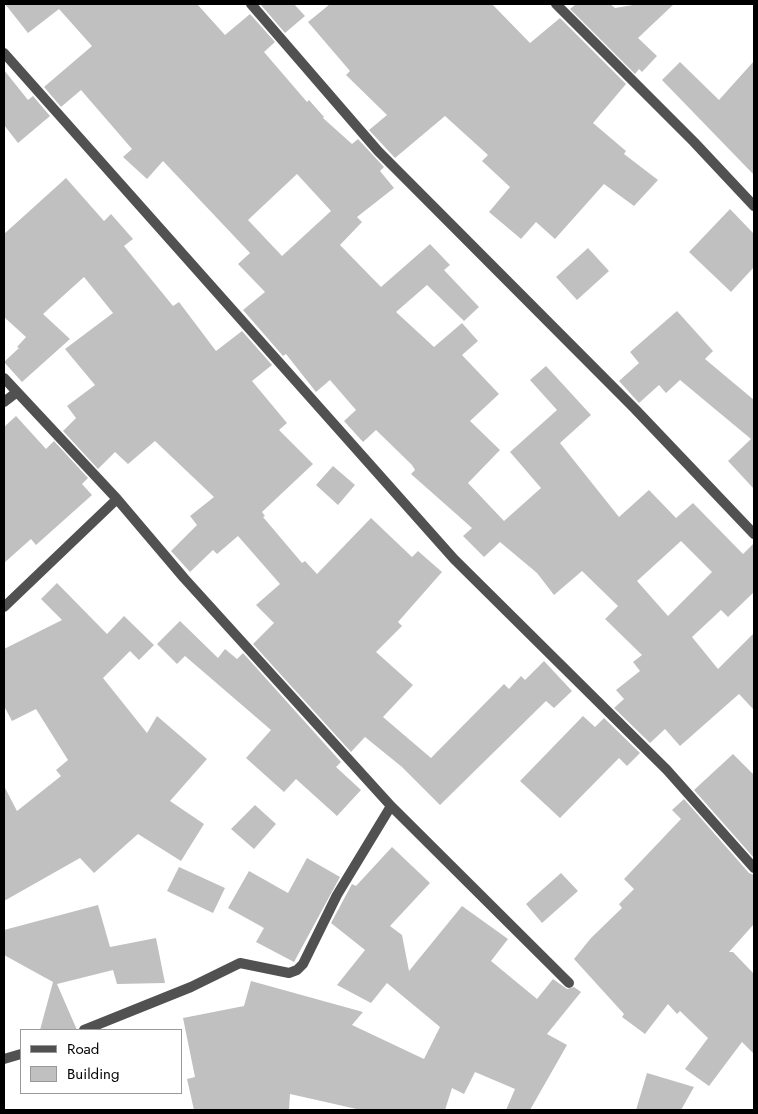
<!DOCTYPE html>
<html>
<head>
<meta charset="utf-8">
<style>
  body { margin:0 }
  #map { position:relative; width:758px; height:1114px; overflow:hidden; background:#fff; font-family:Jost,sans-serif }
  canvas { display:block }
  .frame { position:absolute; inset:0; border:5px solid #000; pointer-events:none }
  .legend { position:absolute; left:20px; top:1029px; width:162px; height:65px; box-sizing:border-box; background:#fff; border:1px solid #999; margin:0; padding:6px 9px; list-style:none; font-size:15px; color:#000 }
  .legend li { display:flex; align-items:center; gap:10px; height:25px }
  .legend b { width:25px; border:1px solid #999 }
</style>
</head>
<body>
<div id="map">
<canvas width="758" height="1114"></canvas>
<div class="frame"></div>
<ul class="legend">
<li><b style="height:6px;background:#515151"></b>Road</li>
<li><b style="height:14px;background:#c0c0c0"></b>Building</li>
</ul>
</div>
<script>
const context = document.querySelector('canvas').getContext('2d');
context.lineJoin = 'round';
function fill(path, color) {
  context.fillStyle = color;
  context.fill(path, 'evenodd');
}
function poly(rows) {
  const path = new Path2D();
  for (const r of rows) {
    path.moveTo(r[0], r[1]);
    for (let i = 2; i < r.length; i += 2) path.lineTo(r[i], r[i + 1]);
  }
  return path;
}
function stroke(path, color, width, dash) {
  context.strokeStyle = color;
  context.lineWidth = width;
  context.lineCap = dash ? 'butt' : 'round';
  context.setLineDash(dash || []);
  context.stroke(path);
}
fill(poly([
  [5,4,197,4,225,35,250,14,275,42,264,52,307,102,309,100,324,117,323,118,352,144,358,139,384,167,380,171,394,188,357,217,362,222,340,245,381,287,430,244,450,265,444,270,479,307,464,321,427,285,396,312,434,347,462,323,478,341,462,355,499,394,470,421,500,450,468,483,504,521,541,488,510,452,557,410,530,380,546,366,591,415,560,443,619,517,649,490,676,518,693,503,743,554,754,543,754,592,728,617,721,610,692,637,718,669,754,633,754,710,739,694,680,746,665,729,650,743,614,708,624,699,616,690,640,671,633,662,642,655,605,619,618,606,582,571,554,595,537,573,500,542,484,557,463,536,472,528,411,474,415,470,412,465,376,430,363,442,344,421,356,410,330,380,316,392,286,354,283,356,243,310,265,292,238,264,250,253,163,161,147,179,123,157,132,149,81,90,61,107,44,87,92,46,59,9,28,33],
  [297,174,331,211,282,256,248,220],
  [681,541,712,572,668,616,637,581],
  [263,4,294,4,305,16,285,33,261,5],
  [330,4,492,4,530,43,560,18,626,84,593,123,626,151,624,154,658,180,634,206,604,184,555,239,536,222,521,239,489,212,510,187,482,161,488,155,445,116,395,158,369,130,387,115,346,75,350,71,308,22],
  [576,4,610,4,615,8,639,4,674,4,638,38,657,56,642,72,639,69,635,74,570,9],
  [754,61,754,175,662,80,680,62,719,100],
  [4,70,28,100,33,96,50,116,18,143,4,125],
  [66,178,104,221,111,214,133,239,124,246,173,306,179,302,216,351,242,331,272,365,252,381,287,423,279,430,313,464,262,512,265,516,263,517,302,563,305,561,317,574,371,518,412,557,418,551,442,572,398,622,402,626,376,652,413,685,383,717,431,758,504,684,509,689,521,676,525,680,544,661,572,691,554,708,546,701,440,805,402,767,365,737,351,752,253,644,274,623,256,605,280,584,238,536,217,554,213,550,190,572,171,551,197,525,190,516,214,497,155,441,128,464,115,452,98,469,63,431,76,418,67,406,95,385,65,349,113,313,84,277,43,314,70,339,22,382,4,362,19,348,17,347,26,337,4,317,4,234],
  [730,209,754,234,754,267,731,292,689,252],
  [588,248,609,271,577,300,556,277],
  [677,311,713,351,705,359,754,400,754,489,728,461,751,439,680,380,666,393,659,385,639,403,619,381,639,363,630,352],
  [16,416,46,449,54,441,88,478,82,484,92,495,36,545,31,539,4,563,4,427],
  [333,466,355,485,338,505,316,485],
  [57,583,107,634,124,616,154,645,139,660,130,651,103,678,147,733,157,716,207,759,170,801,204,824,181,861,138,834,94,873,80,858,4,901,4,786,17,811,61,776,56,770,68,760,36,709,12,721,4,706,4,649,62,620,41,599],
  [180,621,218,658,225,649,237,659,243,653,341,762,336,767,361,790,337,816,296,779,284,792,246,758,271,730,185,656,177,664,157,644],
  [583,716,595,727,604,718,640,753,627,766,619,758,560,818,520,781],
  [733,754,754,775,754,858,694,790],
  [684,799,749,873,754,875,754,924,729,952,733,952,754,974,754,1054,742,1042,709,1086,685,1069,708,1038,680,1011,677,1014,668,1004,645,1034,622,1017,624,1014,574,959,591,938,622,908,619,904,634,889,624,879,681,819,672,810],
  [255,805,276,824,254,849,231,829],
  [392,847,430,883,390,926,402,935,409,971,462,906,508,939,491,961,537,999,553,979,567,989,574,987,581,992,547,1034,567,1045,530,1110,506,1110,515,1089,475,1072,464,1094,452,1088,445,1110,361,1110,290,1094,289,1110,194,1110,187,1079,195,1077,183,1018,244,1006,251,981,363,1012,352,1025,424,1059,440,1027,387,983,371,1003,337,985,365,950,331,923,352,884,356,886],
  [307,858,340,877,294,962,256,942,264,928,228,908,249,871,288,893],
  [179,867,225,888,213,913,167,891],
  [561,873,578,891,542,923,526,904],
  [98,905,110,947,156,938,165,983,117,984,113,970,57,984,77,1030,40,1030,53,982,4,955,4,930],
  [647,1073,694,1087,681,1110,636,1110]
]), '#c0c0c0');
stroke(poly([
  [251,4,378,151,635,409,754,534],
  [556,4,694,142,754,206],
  [4,53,454,559,667,770,754,868],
  [4,378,117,499,184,578,391,806,569,983],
  [4,402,17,392],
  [4,607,117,499],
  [84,1030,191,987,240,963,289,973,297,970,303,964,337,895,391,806],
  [4,1059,21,1054]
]), '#515151', 10);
</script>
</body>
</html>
